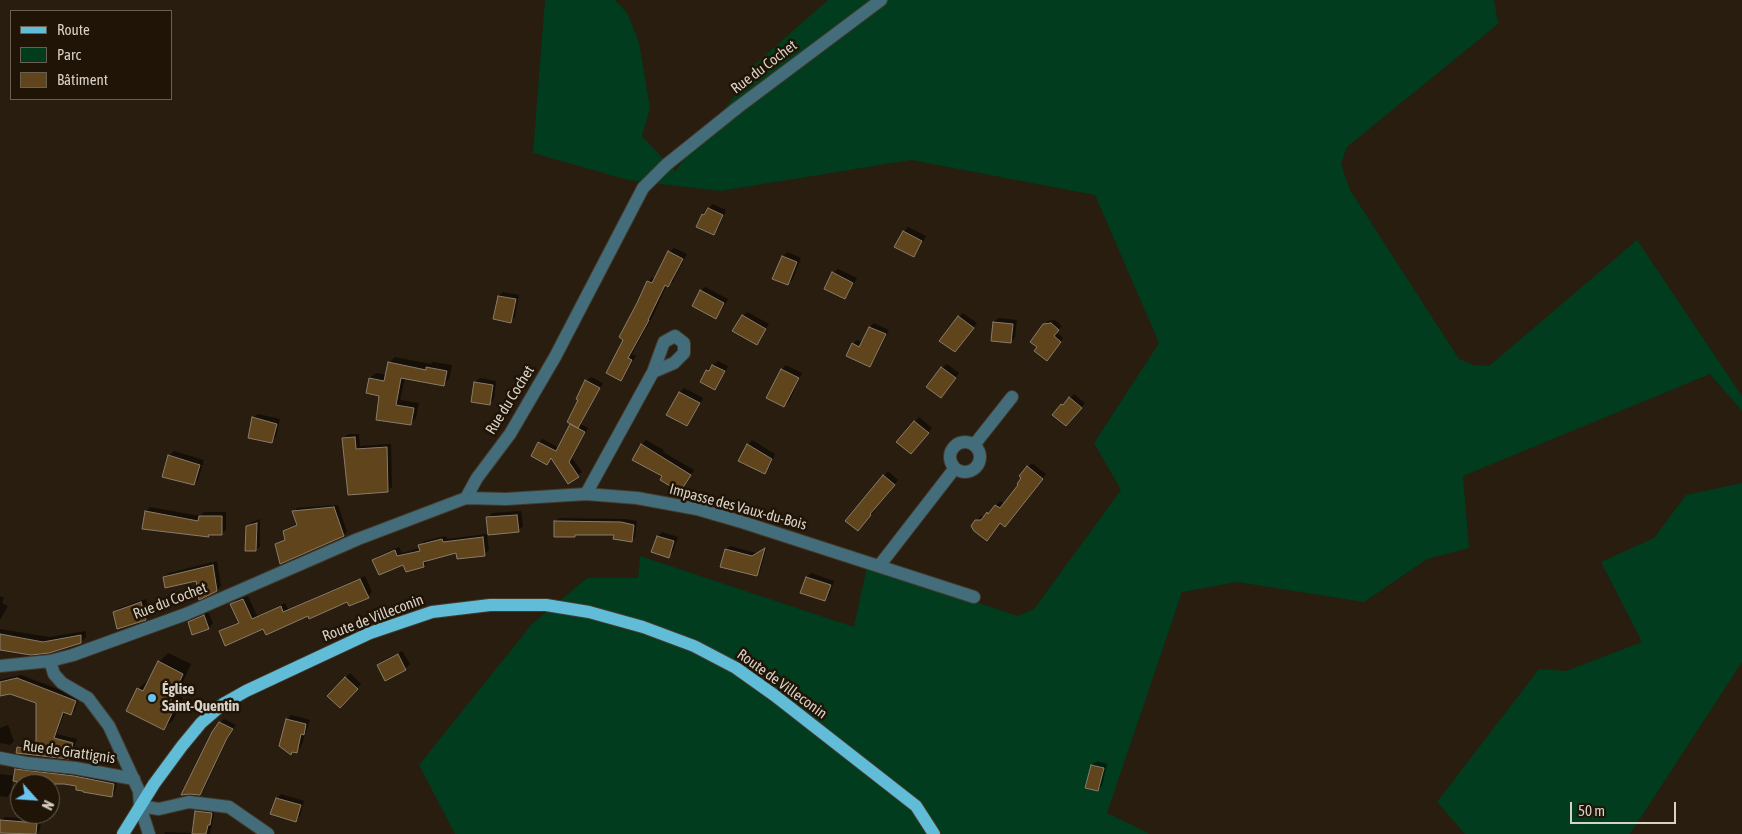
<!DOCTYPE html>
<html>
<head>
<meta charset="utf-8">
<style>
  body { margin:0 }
  #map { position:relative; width:1742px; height:834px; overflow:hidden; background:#281d0e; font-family:"Asap Condensed",sans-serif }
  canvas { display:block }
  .legend { position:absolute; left:10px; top:10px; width:162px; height:90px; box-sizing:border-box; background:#1f1406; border:1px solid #696053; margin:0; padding:6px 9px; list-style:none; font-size:15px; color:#d8d1c7 }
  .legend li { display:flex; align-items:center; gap:10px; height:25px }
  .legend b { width:25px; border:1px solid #696053 }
  .north { position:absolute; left:10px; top:774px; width:50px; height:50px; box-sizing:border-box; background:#1f1406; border:1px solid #696053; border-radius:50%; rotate:116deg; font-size:14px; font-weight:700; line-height:20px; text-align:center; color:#d8d1c7 }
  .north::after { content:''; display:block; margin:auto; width:18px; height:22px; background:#69c3f1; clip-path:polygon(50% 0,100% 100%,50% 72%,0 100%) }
  .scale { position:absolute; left:1570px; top:802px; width:106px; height:22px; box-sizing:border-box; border:2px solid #d8d1c7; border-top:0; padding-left:6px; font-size:15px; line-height:18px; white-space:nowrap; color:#d8d1c7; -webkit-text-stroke:4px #1f1406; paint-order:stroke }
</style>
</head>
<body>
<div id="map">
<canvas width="1742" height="834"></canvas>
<ul class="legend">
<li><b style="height:6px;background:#60bcd7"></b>Route</li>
<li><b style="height:14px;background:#003c1d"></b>Parc</li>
<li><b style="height:14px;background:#60441c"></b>Bâtiment</li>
</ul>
<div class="north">N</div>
<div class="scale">50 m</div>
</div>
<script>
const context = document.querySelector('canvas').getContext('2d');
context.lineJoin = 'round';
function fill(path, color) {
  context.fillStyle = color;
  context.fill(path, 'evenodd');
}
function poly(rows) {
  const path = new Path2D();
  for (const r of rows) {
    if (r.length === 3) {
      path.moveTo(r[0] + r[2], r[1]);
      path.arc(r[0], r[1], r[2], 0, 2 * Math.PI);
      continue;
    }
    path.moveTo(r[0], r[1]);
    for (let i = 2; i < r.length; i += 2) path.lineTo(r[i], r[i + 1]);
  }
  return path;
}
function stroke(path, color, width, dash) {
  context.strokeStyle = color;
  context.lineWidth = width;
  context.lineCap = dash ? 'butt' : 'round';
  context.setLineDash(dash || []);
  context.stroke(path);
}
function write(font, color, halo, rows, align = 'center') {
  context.font = font + ' "Asap Condensed",sans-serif';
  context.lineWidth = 5;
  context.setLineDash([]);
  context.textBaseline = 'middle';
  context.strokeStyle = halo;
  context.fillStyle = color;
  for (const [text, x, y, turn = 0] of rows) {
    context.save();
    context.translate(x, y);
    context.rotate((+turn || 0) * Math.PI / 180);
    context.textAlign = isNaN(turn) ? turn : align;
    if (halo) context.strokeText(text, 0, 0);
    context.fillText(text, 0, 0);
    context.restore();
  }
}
fill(poly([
  [545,0,615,0,627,13,639,42,650,108,642,136,675,171,741,88,754,65,828,0,1494,0,1498,24,1347,147,1341,164,1350,190,1459,359,1474,365,1489,366,1637,240,1742,396,1742,411,1710,374,1463,476,1469,548,1427,559,1364,602,1237,582,1182,592,1107,813,1150,834,455,834,419,765,532,624,587,578,638,578,640,556,854,627,867,566,1018,616,1034,609,1121,490,1094,443,1159,343,1095,195,911,160,720,191,628,180,533,153],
  [1742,483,1742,662,1630,834,1465,834,1437,802,1539,669,1566,671,1642,642,1601,562,1654,538,1686,495]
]), '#003c1d');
fill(poly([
  [713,204,726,210,718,229,713,234,698,227,703,214],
  [908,227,926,236,918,251,914,256,904,232],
  [674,248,687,254,673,281,667,284,653,316,632,354,636,356,625,375,621,380,625,339,648,282,652,278,655,279,669,252],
  [787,252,801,258,793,279,788,284,783,257],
  [838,269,857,278,849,293,845,298,833,273],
  [705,287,728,299,720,313,716,317,701,291],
  [503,292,519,295,515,317,510,321,499,296],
  [747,312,769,324,756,343,743,316],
  [963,313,977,323,959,346,959,317],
  [998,318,1017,320,1015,337,1011,342,994,322],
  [1055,320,1062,326,1056,332,1063,338,1050,356,1044,325,1048,321],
  [874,323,889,330,874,361,870,365,853,344,857,340,863,342,870,327],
  [395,357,431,364,433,362,452,365,449,379,444,384,405,377,400,400,419,403,416,418,411,424,381,395,370,378,376,373,387,375,389,363],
  [718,361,728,366,719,384,715,389,707,370],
  [947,364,959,373,945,392,942,368],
  [786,365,802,373,789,402,784,406,767,398,782,369],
  [591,377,603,383,580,424,588,428,572,458,582,472,569,482,552,457,546,463,532,456,539,442,543,439,559,448,572,424,586,381],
  [480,378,496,381,494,399,489,404,475,383],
  [684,388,703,398,691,420,686,425,667,414,680,392],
  [1074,394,1085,403,1071,420,1054,414],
  [258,414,280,419,276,437,272,441,253,418],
  [919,417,932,428,916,448,898,442],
  [348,434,359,434,360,446,391,444,392,487,387,491,344,438],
  [646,440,664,450,663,452,694,470,680,491,663,476,634,459,642,444],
  [752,440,775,454,769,468,764,472,748,445],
  [174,451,204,460,198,480,193,484,169,456],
  [1032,463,1046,474,1010,521,1001,522,991,535,976,521,981,516,986,516,1000,501,1005,504,1020,485,1028,467],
  [888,471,898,480,873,509,875,510,862,525,884,476],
  [338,505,347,532,343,535,276,545,286,539,284,531,287,528,298,523,294,512,297,508],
  [150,507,200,516,204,512,226,512,226,530,221,534,210,534,208,536,146,512],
  [521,511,523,526,518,530,488,518,492,513],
  [559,518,625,519,637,521,635,537,631,541,615,533,556,522],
  [260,519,260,546,256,550,247,527,252,522],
  [662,532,678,537,673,552,669,556,658,536],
  [487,534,489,550,484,554,457,551,427,559,428,562,423,566,374,560,378,556,399,547,402,553,420,548,420,546,424,541,446,536,447,539],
  [730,546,756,553,767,547,760,571,757,574,726,549],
  [217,561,221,586,217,590,197,580,164,577,169,573],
  [811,573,834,581,829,596,825,600,802,592,807,577],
  [365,576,372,592,368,596,350,604,348,600,264,628,221,632,225,628,239,622,232,605,236,600,248,596,257,616,285,603,288,609],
  [0,596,4,598,2,603,8,606,0,620],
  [146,599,150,614,145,619,114,612,119,608],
  [208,612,213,623,209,628,193,633,190,622,194,618],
  [0,629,49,637,86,631,86,637,81,642,0,649],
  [402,651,410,664,405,669,378,665,382,661],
  [168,653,191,664,177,695,183,698,173,720,163,729,138,689,148,680,150,681,159,662],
  [350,673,361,684,340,706,329,696],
  [21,675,79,697,75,710,71,714,65,711,57,734,77,739,72,754,68,758,18,748,22,744,37,746,37,702,10,693,0,695,0,680],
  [291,715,310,720,301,747,291,754,287,719],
  [224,719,236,725,230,733,204,790,200,794,220,723],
  [8,725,14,741,10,745,0,743,0,728],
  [1097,761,1107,764,1102,786,1097,790,1086,787,1092,765],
  [20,766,117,780,115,792,111,796,78,785,43,780,40,783,13,779,11,792,7,797,0,796,0,775,1,774,15,776,16,770],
  [281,794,304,801,300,816,295,821,272,814,277,798],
  [201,807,215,809,210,834,164,834,166,832,193,833,197,812],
  [5,817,41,819,40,830,36,834,0,832,0,821]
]), '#0007');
const building = poly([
  [708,208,723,215,714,235,696,227,702,214,704,215,708,208],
  [903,231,922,241,914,257,894,247,903,231],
  [668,251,683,259,668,287,665,285,648,320,649,320,628,358,632,360,621,381,606,373,623,340,619,337,637,303,647,281,652,283,668,251],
  [782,256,797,262,788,285,772,279,782,256],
  [832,272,853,283,845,299,824,289,832,272],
  [700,290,724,303,716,319,692,306,700,290],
  [498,296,516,299,511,323,493,319,498,296],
  [742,315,766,329,757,345,732,331,742,315],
  [958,316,974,328,955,352,939,341,958,316],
  [993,322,1013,324,1011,343,991,341,993,322],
  [1051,323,1059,330,1054,336,1061,342,1047,361,1034,351,1037,347,1030,342,1043,324,1051,323],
  [869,327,886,334,870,367,846,356,852,343,859,347,869,327],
  [388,362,426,370,426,367,447,371,444,386,401,378,396,405,414,408,411,425,376,420,379,396,366,393,369,378,384,381,388,362],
  [712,365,725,371,715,390,700,382,706,370,709,371,712,365],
  [941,367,956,378,941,398,926,387,941,367],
  [781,369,799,378,784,407,766,398,781,369],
  [585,380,600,388,578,428,567,422,578,400,576,399,585,380],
  [474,382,493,385,490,405,471,402,474,382],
  [679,392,700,403,687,426,666,415,679,392],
  [1069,397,1082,408,1066,426,1052,415,1061,404,1063,405,1069,397],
  [252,417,277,424,272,443,248,438,252,417],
  [914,421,929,433,911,454,896,442,914,421],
  [570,424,585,432,569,462,579,477,568,484,551,458,547,465,531,456,538,442,556,451,570,424],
  [355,437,356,449,387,447,388,492,348,495,342,438,355,437],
  [641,444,691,475,680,492,660,480,662,476,632,460,641,444],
  [747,444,772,459,765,474,738,461,747,444],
  [168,455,200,465,194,485,162,477,168,455],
  [1027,466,1043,479,1005,527,1000,523,987,541,974,531,971,526,975,520,981,520,987,512,988,514,995,505,1000,508,1018,485,1017,484,1021,478,1019,476,1027,466],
  [883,475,895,485,870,514,871,515,858,531,845,521,883,475],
  [334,507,344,536,280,564,275,544,285,540,283,531,297,525,292,511,334,507],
  [145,511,198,521,199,516,222,516,222,535,208,535,209,537,142,529,145,511],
  [517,515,519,532,488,535,486,517,517,515],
  [554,521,621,522,634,525,632,542,613,539,614,535,575,535,575,537,554,537,554,521],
  [257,523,256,551,245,551,246,526,257,523],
  [657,536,674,541,669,558,651,552,657,536],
  [483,537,485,556,457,559,456,553,423,562,424,567,406,572,403,565,379,575,372,560,395,550,397,556,420,551,418,545,442,539,443,542,483,537],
  [765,548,757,576,720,567,725,549,752,556,765,548],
  [213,565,217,591,199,600,196,581,165,588,163,577,213,565],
  [806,577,831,585,825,601,800,593,806,577],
  [360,579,369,598,349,606,347,602,309,619,308,616,266,635,263,629,225,646,219,631,239,623,230,604,243,599,252,619,281,606,283,612,360,579],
  [141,602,146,620,117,629,113,612,141,602],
  [204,615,209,629,192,635,188,622,204,615],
  [0,634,43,642,81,635,81,643,49,653,31,655,0,650,0,634],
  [398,654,406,670,385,681,377,665,398,654],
  [158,661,183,674,169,705,175,707,164,730,126,711,137,688,143,691,158,661],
  [345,677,358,689,340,708,327,696,345,677],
  [17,678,76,701,71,715,63,712,54,738,73,743,69,759,16,753,17,747,36,750,36,703,10,694,0,696,0,682,17,678],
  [286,719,306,724,304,735,301,734,297,753,292,752,291,755,279,746,286,719],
  [219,722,233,729,227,738,200,795,190,794,181,795,212,732,219,722],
  [1091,765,1104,768,1098,791,1085,788,1091,765],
  [15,769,74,776,114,784,112,797,83,792,83,791,76,790,76,786,64,784,32,784,13,781,15,769],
  [276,798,301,805,296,822,270,814,276,798],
  [195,811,212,813,210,825,208,825,206,834,192,834,195,811],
  [0,820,37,823,36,834,0,833,0,820]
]);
fill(building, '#60441c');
stroke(building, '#897c6a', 1);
const minor = poly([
  [965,457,15],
  [974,445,1012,397],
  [586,494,653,372,674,363,684,353,684,343,675,336,664,342,653,372],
  [466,498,477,478,510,434,555,357,643,188,666,165,737,108,881,0],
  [879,566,955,468],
  [50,661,54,674,62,683,88,698,109,726,139,791,140,806,149,834],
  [0,666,50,661,73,655,186,614,358,539,466,498,506,499,586,494,637,498,697,509,745,523,974,597],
  [0,758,26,763,75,768,134,779],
  [140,806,159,809,189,802,229,807,268,834]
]);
const major = poly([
  [123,834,154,784,182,746,201,723,223,704,246,691,370,633,432,612,490,605,546,605,589,612,643,627,694,646,736,668,774,695,916,806,934,834]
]);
stroke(minor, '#443a2c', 14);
stroke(major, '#443a2c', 14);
stroke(minor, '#436d7a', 12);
stroke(major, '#60bcd7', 12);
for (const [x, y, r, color] of [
  [152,698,5,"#69c3f1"]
]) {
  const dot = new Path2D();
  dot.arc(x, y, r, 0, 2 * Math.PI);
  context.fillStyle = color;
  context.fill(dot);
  stroke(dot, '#1f1406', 2);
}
write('15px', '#d8d1c7', '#1f1406', [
  ["Rue du Cochet",764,67,-37],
  ["Rue du Cochet",510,400,-58],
  ["Impasse des Vaux-du-Bois",738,507,15],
  ["Rue du Cochet",170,601,-21],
  ["Route de Villeconin",373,618,-21],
  ["Route de Villeconin",782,684,36],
  ["Rue de Grattignis",69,752,8]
]);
write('bold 15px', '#d8d1c7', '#1f1406', [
  ["Église",162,689],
  ["Saint-Quentin",162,706]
], 'left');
</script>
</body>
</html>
